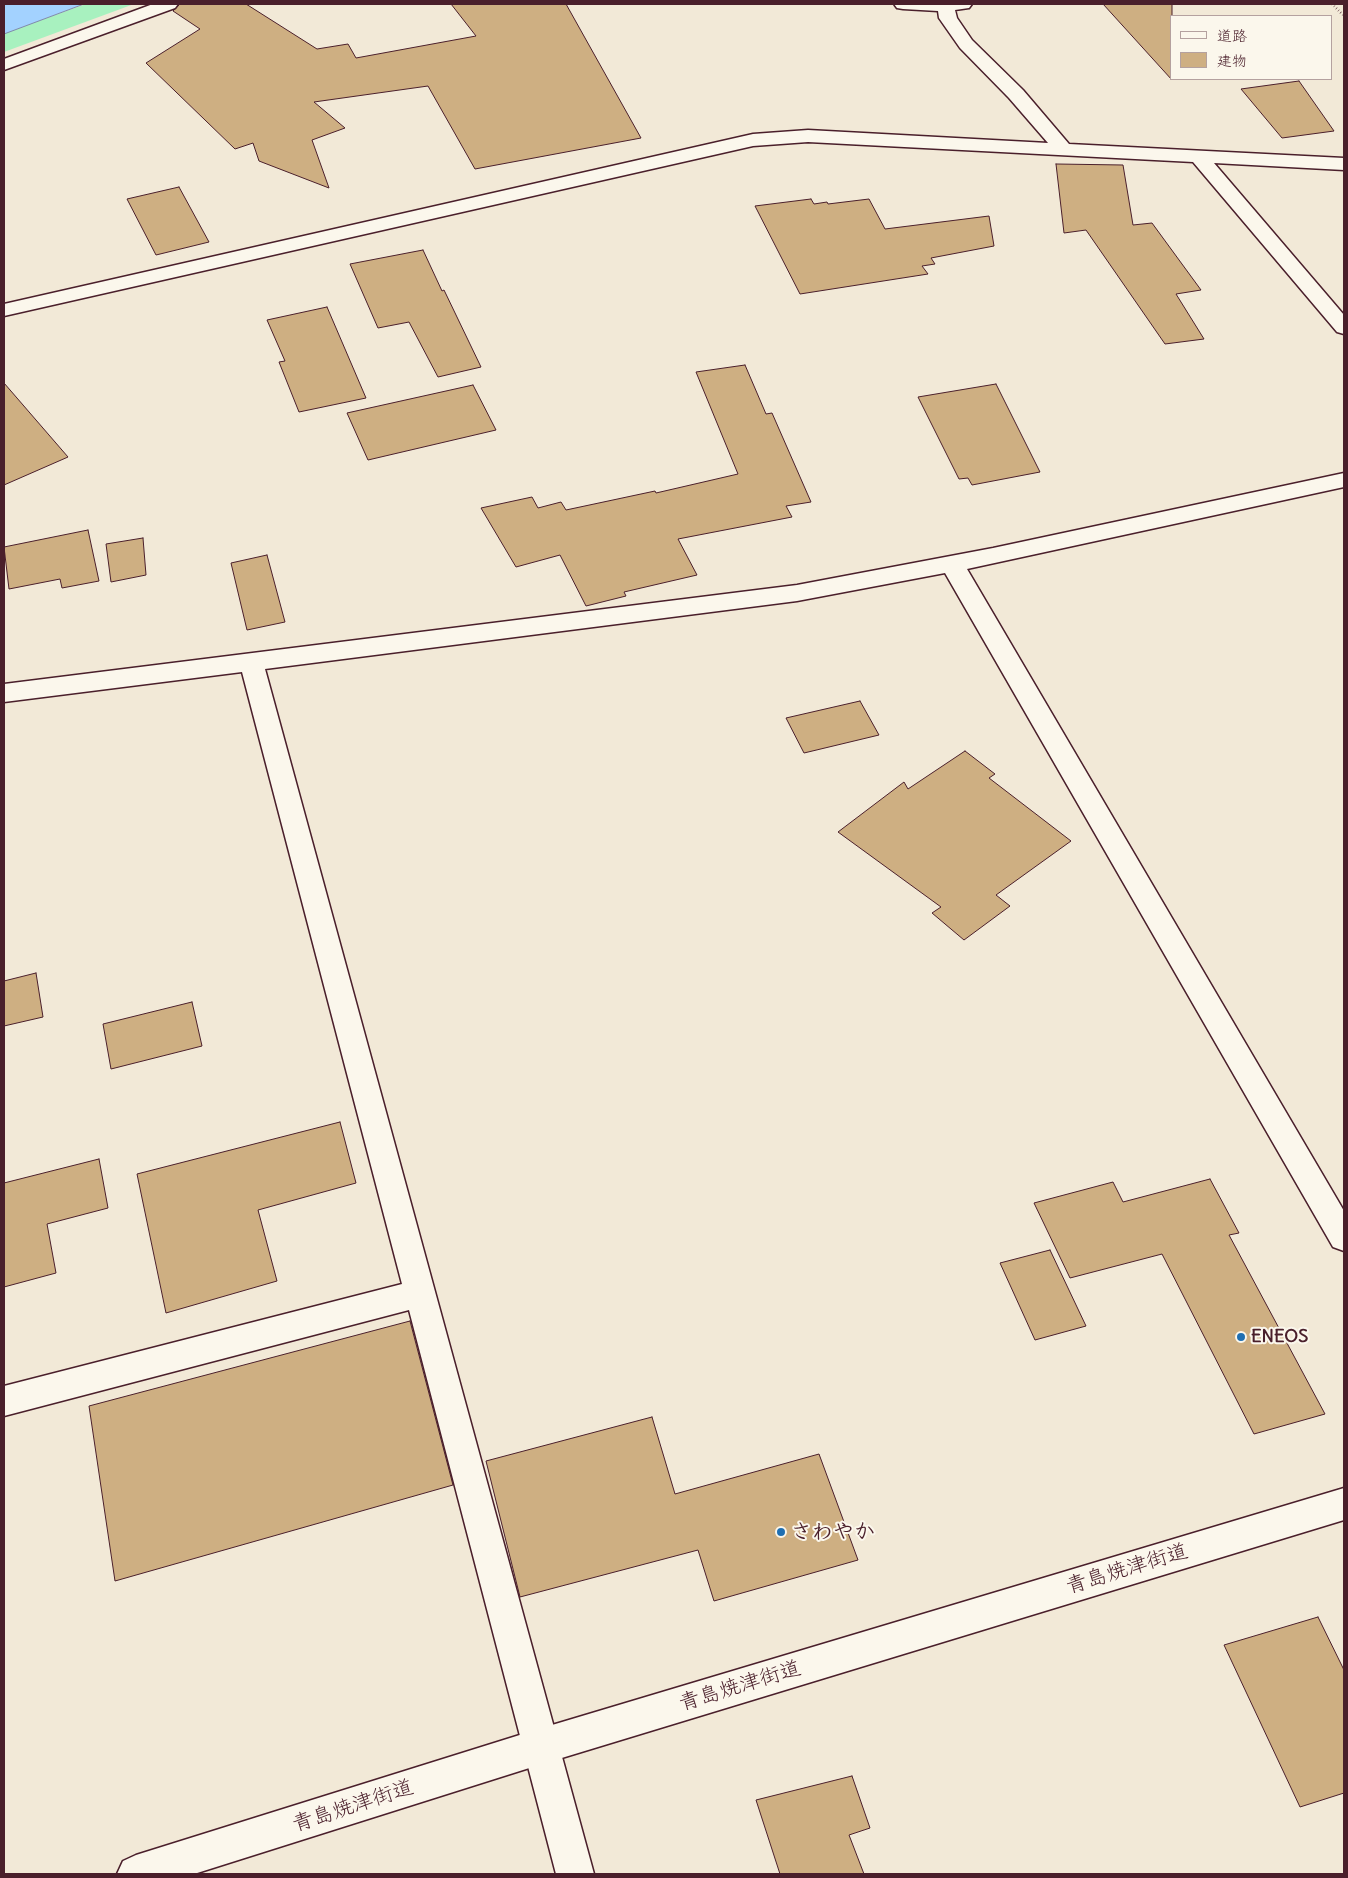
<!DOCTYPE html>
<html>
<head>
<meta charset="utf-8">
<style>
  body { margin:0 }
  #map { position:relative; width:1348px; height:1878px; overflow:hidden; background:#f2e9d7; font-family:Delius,"Klee One",sans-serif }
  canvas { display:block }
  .frame { position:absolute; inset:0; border:5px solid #4a1f2b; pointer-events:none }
  .legend { position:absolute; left:1170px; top:15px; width:162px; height:65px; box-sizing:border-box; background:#fbf7ec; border:1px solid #b4a19f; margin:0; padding:6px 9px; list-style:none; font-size:15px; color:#4a1f2b }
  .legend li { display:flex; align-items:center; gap:10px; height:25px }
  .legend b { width:25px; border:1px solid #b4a19f }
</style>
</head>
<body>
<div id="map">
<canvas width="1348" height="1878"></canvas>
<div class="frame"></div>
<ul class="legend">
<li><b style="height:6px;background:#fbf7ec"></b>道路</li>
<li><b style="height:14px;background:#ceaf82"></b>建物</li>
</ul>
</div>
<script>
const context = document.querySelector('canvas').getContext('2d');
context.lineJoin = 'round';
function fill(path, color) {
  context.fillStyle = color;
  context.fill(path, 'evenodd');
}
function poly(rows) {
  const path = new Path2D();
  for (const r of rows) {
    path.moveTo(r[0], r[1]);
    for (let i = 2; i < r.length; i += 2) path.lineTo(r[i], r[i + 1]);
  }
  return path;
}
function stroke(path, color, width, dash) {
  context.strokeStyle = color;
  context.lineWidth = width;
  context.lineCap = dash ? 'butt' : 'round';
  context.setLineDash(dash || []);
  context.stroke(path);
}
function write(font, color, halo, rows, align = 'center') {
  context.font = font + ' Delius,"Klee One",sans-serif';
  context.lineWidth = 4;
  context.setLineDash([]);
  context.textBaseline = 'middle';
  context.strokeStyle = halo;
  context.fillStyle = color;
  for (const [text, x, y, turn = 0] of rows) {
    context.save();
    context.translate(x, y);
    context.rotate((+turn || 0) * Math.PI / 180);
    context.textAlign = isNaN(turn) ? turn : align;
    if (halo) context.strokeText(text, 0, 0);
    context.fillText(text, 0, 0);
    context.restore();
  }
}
fill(poly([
  [86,4,134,4,4,52,4,33]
]), '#a8f1bf');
const water = poly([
  [4,4,84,4,4,34,4,4]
]);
fill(water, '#a3d2ff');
stroke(water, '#7f8aaa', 1);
const building = poly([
  [180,4,246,4,317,49,348,44,356,58,476,36,451,4,566,4,641,138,475,169,428,86,314,102,345,128,312,140,329,188,259,161,253,143,235,149,146,63,200,29,173,11,180,4],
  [1103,4,1172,4,1172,80,1103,4],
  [1299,81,1334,131,1282,138,1241,89,1299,81],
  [1056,164,1123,165,1133,225,1152,223,1201,290,1176,294,1204,339,1165,344,1086,230,1064,233,1056,164],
  [179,187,209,242,156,255,127,199,179,187],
  [811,199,814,204,827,202,828,204,869,199,885,229,989,216,994,246,931,258,935,264,922,266,928,274,800,294,755,206,811,199],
  [423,250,442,291,444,290,481,367,438,377,409,322,378,328,350,264,423,250],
  [327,307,366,398,299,412,279,362,285,361,267,320,327,307],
  [745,365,766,414,772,413,811,502,786,506,792,517,678,539,697,575,624,592,626,596,586,606,560,555,516,567,481,508,532,497,538,508,561,502,566,510,655,491,656,493,738,474,696,372,745,365],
  [4,383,68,457,4,485,4,383],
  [996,384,1040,472,972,485,968,478,959,479,918,397,996,384],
  [473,385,496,430,368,460,347,413,473,385],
  [88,530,99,581,62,588,60,579,9,589,4,547,88,530],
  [143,538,146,575,111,582,106,544,143,538],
  [267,555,285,622,247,630,231,563,267,555],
  [860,701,879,735,804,753,786,718,860,701],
  [965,751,995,774,989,778,1071,841,996,895,1010,906,964,940,932,913,941,907,838,832,904,782,908,789,965,751],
  [36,973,43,1017,4,1026,4,981,36,973],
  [192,1002,202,1046,111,1069,103,1024,192,1002],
  [340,1122,356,1183,258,1210,277,1281,166,1313,137,1174,340,1122],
  [99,1159,108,1208,47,1224,56,1273,4,1287,4,1183,99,1159],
  [1210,1179,1239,1233,1229,1235,1325,1414,1254,1434,1162,1254,1070,1278,1034,1203,1113,1182,1123,1202,1210,1179],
  [1050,1250,1086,1326,1035,1340,1000,1263,1050,1250],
  [410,1321,453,1485,115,1581,89,1406,410,1321],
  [652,1417,675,1494,819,1454,858,1560,714,1601,698,1550,520,1597,486,1461,652,1417],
  [1318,1617,1344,1670,1344,1793,1300,1807,1224,1645,1318,1617],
  [852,1776,870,1828,849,1835,864,1874,780,1874,756,1800,852,1776]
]);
fill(building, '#ceaf82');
stroke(building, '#4a1f2b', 1);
const minor = poly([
  [153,4,178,4,175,8,4,70,4,59,153,4],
  [894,4,972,4,969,8,955,10,957,18,972,40,1023,90,1069,144,1344,158,1344,170,1214,163,1344,315,1344,334,1337,332,1193,162,808,142,753,146,4,316,4,304,753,134,808,130,1048,143,1009,98,960,48,939,18,938,11,903,9,897,8,894,4],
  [1344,473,1344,487,967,569,1344,1211,1344,1251,1333,1247,945,573,797,601,265,669,594,1874,556,1874,409,1310,4,1416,4,1386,402,1284,242,672,4,702,4,684,797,585,993,548,1344,473]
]);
const secondary = poly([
  [1344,1488,1344,1520,542,1764,194,1874,117,1874,123,1861,136,1855,542,1728,1344,1488]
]);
stroke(minor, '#4a1f2b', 3);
stroke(secondary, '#4a1f2b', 3);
stroke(poly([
  [1332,4,1344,16]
]), '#4a1f2b', 2.5, [0.5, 2.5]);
fill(minor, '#fbf7ec');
fill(secondary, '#fbf7ec');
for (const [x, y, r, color] of [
  [1241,1337,5,"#1f6fb2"],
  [781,1532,5,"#1f6fb2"]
]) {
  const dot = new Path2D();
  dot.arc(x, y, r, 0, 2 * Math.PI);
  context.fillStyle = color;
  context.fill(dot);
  stroke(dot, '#fbf7ec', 2);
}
write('bold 18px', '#4a1f2b', '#fbf7ec', [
  ["ENEOS",1251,1337]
], 'left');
write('bold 21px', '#4a1f2b', '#fbf7ec', [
  ["さわやか",791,1532]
], 'left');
write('21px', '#4a1f2b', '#fbf7ec', [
  ["青島焼津街道",1127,1569,-17],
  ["青島焼津街道",740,1686,-17],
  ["青島焼津街道",353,1806,-18]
]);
</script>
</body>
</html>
